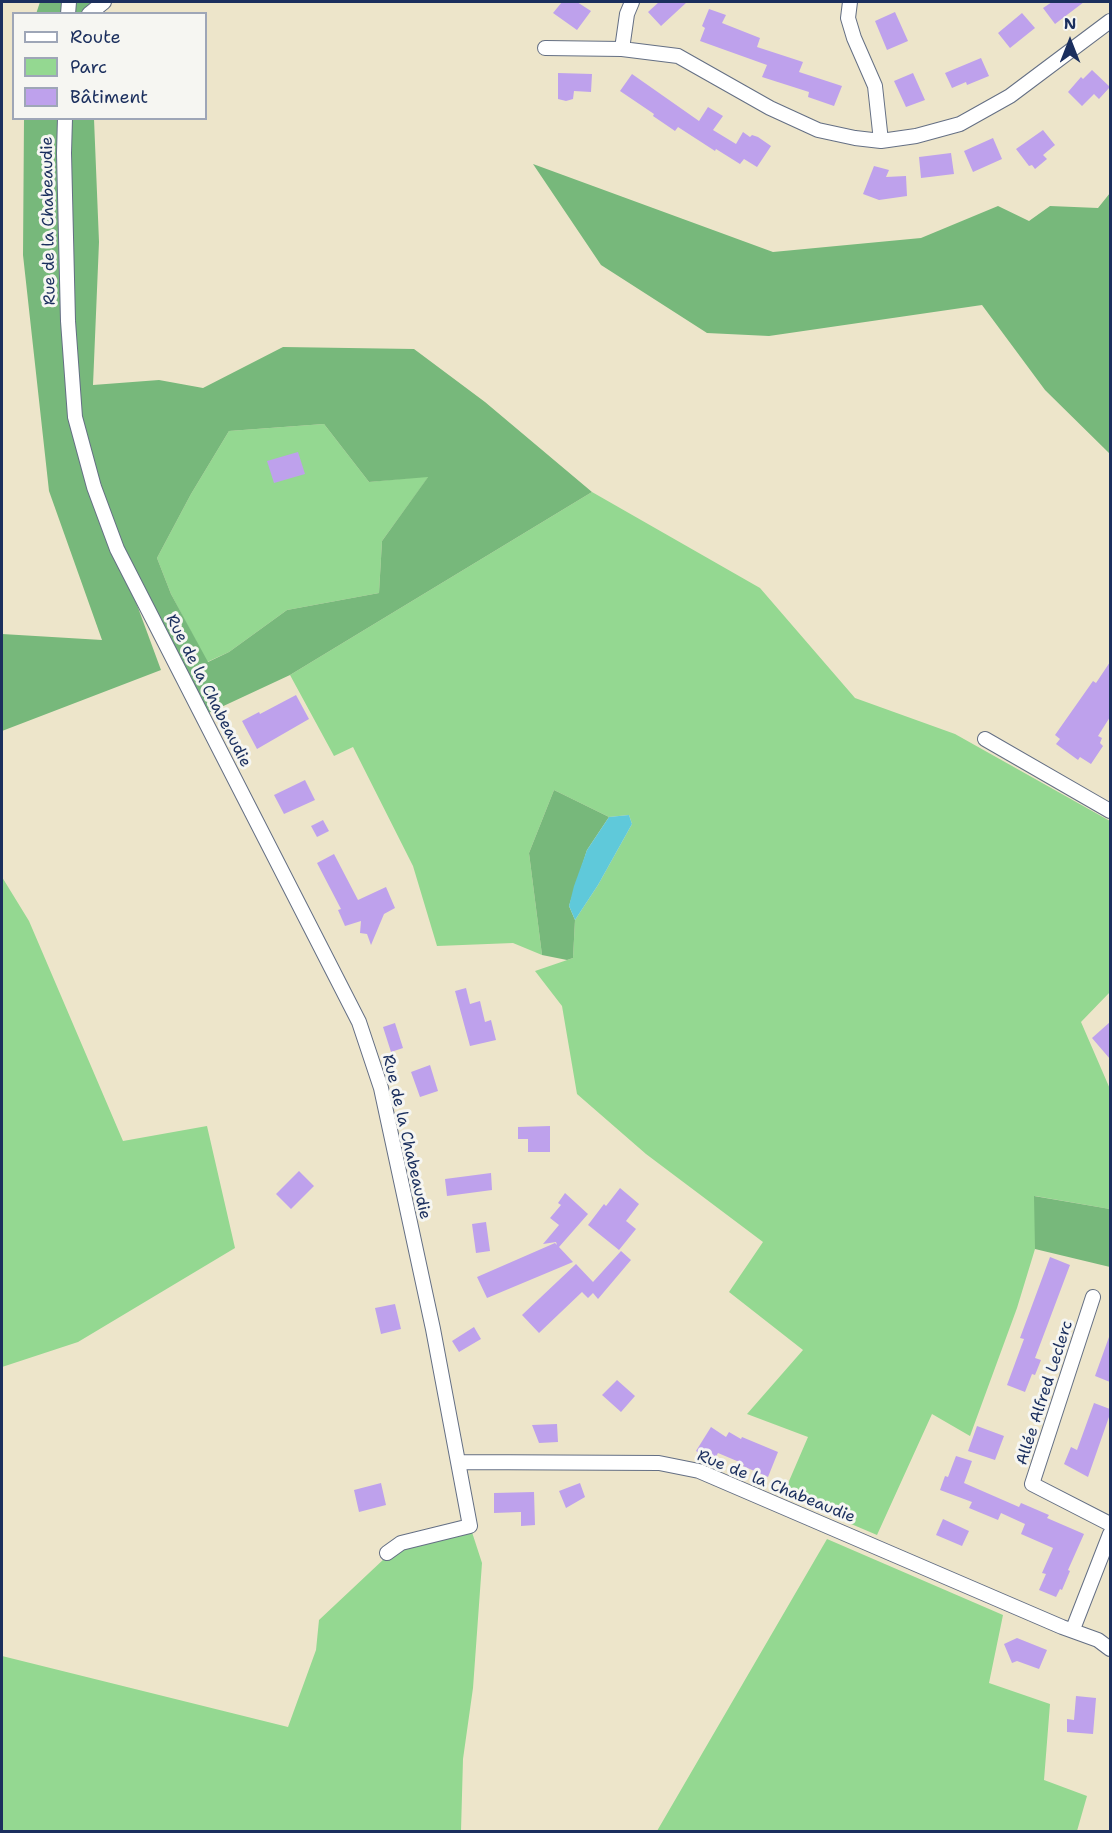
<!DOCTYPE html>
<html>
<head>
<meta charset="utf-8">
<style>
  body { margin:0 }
  #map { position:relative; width:1112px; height:1833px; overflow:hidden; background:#ede5ca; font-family:"Shantell Sans",sans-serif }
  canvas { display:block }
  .frame { position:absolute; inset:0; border:3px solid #1b2f5e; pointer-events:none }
  .legend { position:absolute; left:12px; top:12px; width:195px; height:108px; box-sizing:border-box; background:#f6f6f2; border:2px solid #9ea6b7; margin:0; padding:8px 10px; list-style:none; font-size:18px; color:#1b2f5e }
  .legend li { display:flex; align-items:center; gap:12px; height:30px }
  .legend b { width:30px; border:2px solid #9ea6b7 }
  .north { position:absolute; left:1040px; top:12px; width:60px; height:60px; -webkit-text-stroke:4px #f6f6f2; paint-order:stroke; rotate:0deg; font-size:16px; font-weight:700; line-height:24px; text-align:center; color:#1b2f5e }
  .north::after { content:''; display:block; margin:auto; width:21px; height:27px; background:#1b2f5e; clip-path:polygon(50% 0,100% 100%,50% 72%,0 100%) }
</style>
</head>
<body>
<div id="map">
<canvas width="1112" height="1833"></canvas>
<div class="frame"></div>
<ul class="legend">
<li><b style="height:8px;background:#fff"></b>Route</li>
<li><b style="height:16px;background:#94d891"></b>Parc</li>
<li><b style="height:16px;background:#bea1ec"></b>Bâtiment</li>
</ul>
<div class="north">N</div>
</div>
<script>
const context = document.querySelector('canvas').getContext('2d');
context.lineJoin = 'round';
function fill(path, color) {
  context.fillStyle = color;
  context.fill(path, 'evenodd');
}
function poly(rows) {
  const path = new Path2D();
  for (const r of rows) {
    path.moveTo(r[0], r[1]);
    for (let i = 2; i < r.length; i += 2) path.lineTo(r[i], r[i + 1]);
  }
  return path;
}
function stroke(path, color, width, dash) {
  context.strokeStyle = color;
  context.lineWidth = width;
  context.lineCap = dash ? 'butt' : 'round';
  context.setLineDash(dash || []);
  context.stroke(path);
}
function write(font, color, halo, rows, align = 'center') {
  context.font = font + ' "Shantell Sans",sans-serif';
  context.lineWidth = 6;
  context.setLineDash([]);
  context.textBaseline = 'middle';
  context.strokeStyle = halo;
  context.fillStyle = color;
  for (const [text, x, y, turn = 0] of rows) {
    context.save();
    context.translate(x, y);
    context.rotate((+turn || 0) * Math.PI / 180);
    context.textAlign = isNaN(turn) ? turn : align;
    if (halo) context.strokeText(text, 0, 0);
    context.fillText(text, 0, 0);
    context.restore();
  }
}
fill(poly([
  [324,424,369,482,429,476,382,541,379,593,287,610,229,652,207,662,171,594,157,558,191,494,229,431],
  [592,492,760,588,855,698,955,734,1110,821,1110,992,1081,1022,1110,1089,1110,1209,1035,1196,1035,1249,1017,1308,970,1436,932,1414,877,1535,783,1495,808,1437,747,1414,803,1350,729,1292,763,1242,646,1154,577,1094,562,1006,535,971,573,958,575,920,598,885,632,824,629,815,609,817,554,790,529,853,542,955,513,943,437,946,413,866,353,747,334,756,290,675],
  [2,877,29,921,123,1141,207,1126,235,1248,78,1342,2,1367],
  [470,1526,482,1563,473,1688,463,1759,461,1831,2,1832,2,1656,288,1727,316,1650,319,1620,401,1543],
  [827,1539,1003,1615,989,1683,1050,1704,1044,1780,1087,1796,1077,1831,657,1831]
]), '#94d891');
fill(poly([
  [40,2,104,2,89,13,36,14],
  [24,119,94,119,99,242,93,385,159,380,203,388,283,347,414,349,485,402,592,492,290,675,202,716,119,556,161,670,2,731,2,634,102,640,49,491,23,255],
  [324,424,369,482,428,477,382,541,379,593,287,610,229,652,208,662,171,594,157,558,191,494,229,431],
  [533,164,773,252,921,238,998,206,1029,221,1050,206,1098,208,1110,193,1110,454,1045,390,982,305,769,336,707,333,601,265],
  [554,790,609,817,587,850,569,906,575,920,573,958,567,960,542,955,529,853],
  [1034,1196,1110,1209,1110,1267,1035,1249]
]), '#77b87b');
fill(poly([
  [629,815,632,824,598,885,575,920,569,906,574,886,587,850,609,817]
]), '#5fc9da');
fill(poly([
  [562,2,577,2,591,11,577,30,553,13],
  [659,2,687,2,661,26,648,12],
  [1052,2,1084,2,1055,24,1043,8],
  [709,9,726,15,722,23,760,38,757,47,803,62,799,72,842,86,834,106,808,97,809,92,762,77,767,65,700,41,705,28,702,26],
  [895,12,908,41,887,50,875,21],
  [1022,13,1035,28,1010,48,998,33],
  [981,58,989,76,967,85,966,82,952,88,945,73],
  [1092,70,1110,87,1099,99,1094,94,1082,106,1068,92,1081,77,1083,79],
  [558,73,592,74,591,92,574,91,573,99,566,101,558,99],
  [913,73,925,100,906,107,894,81],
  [632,74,699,121,708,107,723,116,713,130,736,144,743,132,750,137,752,135,758,137,771,146,757,167,744,159,740,164,716,149,715,151,678,127,675,131,653,116,654,114,620,91],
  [1043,130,1055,145,1043,155,1047,159,1035,169,1032,165,1029,166,1016,149],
  [993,138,1002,159,973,172,964,151],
  [951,153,954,174,921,178,919,157],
  [874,166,889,170,886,177,906,176,907,196,879,200,863,194],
  [298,452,305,474,274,483,267,461],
  [1110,662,1110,717,1098,736,1102,738,1100,743,1103,746,1091,764,1080,757,1078,760,1056,744,1060,739,1055,735,1093,681,1096,683],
  [296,695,309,719,257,749,242,721,259,712,260,714],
  [305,780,315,800,284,814,274,795],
  [323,820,329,831,317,837,311,826],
  [334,854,358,900,386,887,395,908,384,914,371,945,367,934,360,933,361,921,345,926,338,910,341,909,317,863],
  [466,988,470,1004,480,1001,485,1022,491,1020,496,1040,470,1046,455,991],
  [1110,1022,1110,1059,1092,1038],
  [395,1023,403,1048,391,1052,383,1027],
  [430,1065,438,1091,420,1097,411,1072],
  [550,1126,550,1152,528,1152,528,1139,518,1139,518,1127],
  [299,1171,314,1186,291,1209,276,1194],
  [491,1173,492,1190,447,1196,445,1179],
  [620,1188,639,1204,626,1221,636,1229,619,1250,588,1225,604,1204,606,1206],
  [565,1193,588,1214,559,1247,573,1262,487,1298,477,1277,555,1243,557,1245,556,1242,543,1244,559,1225,550,1218,561,1205,558,1203],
  [486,1222,490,1251,476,1253,472,1224],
  [621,1251,631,1260,598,1299,593,1293,588,1298,582,1292,539,1333,522,1315,576,1264,593,1282],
  [1050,1257,1070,1265,1035,1358,1041,1360,1035,1375,1032,1374,1025,1392,1007,1385,1024,1339,1020,1338],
  [395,1304,401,1329,381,1334,375,1308],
  [474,1327,481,1339,459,1352,452,1341],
  [1109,1337,1110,1337,1110,1382,1095,1376],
  [617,1380,635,1396,621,1412,602,1395],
  [1094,1403,1110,1409,1110,1414,1088,1477,1064,1464,1071,1447,1077,1450],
  [557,1424,558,1442,539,1443,532,1425],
  [977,1426,1004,1436,995,1460,968,1451],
  [711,1427,726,1437,729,1432,741,1439,742,1437,778,1452,768,1477,743,1466,744,1464,718,1453,713,1462,696,1451],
  [956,1456,972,1461,964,1483,1019,1507,1021,1503,1049,1515,1047,1518,1084,1534,1068,1570,1070,1571,1062,1590,1060,1589,1056,1597,1039,1590,1046,1574,1042,1573,1053,1548,1021,1534,1025,1524,1001,1513,998,1520,969,1508,972,1502,940,1490,945,1476,948,1477],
  [381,1483,386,1505,359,1512,354,1490],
  [580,1483,585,1497,566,1508,559,1491],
  [534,1492,535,1525,521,1526,521,1512,494,1513,494,1493],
  [943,1519,969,1531,962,1546,936,1535],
  [1017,1638,1047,1650,1039,1669,1017,1661,1012,1663,1004,1644],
  [1076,1696,1096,1698,1093,1734,1067,1732,1067,1719,1074,1720]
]), '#bea1ec');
const street = poly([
  [850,2,848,18,854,38,875,86,881,141],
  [68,14,69,2],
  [89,14,104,2],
  [545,48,622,49,678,56,770,108,818,130,855,138,881,141,916,136,960,124,1010,96,1110,21],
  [622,49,627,14,632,2],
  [65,118,64,153,68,321,75,417,94,487,117,549,359,1022,381,1088,433,1329,458,1462,659,1463,699,1471,1062,1627,1098,1640,1110,1649],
  [985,739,1110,811],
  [1093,1297,1032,1484,1110,1524],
  [387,1553,401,1543,470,1526,458,1462],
  [1073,1629,1110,1534]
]);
stroke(street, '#646f84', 16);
stroke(street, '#fff', 14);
write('16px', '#1b2f5e', '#f6f6f2', [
  ["Rue de la Chabeaudie",49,221,-91],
  ["Rue de la Chabeaudie",208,691,63],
  ["Rue de la Chabeaudie",406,1137,77],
  ["Allée Alfred Leclerc",1045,1393,-72],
  ["Rue de la Chabeaudie",776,1487,22]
]);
</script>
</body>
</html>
